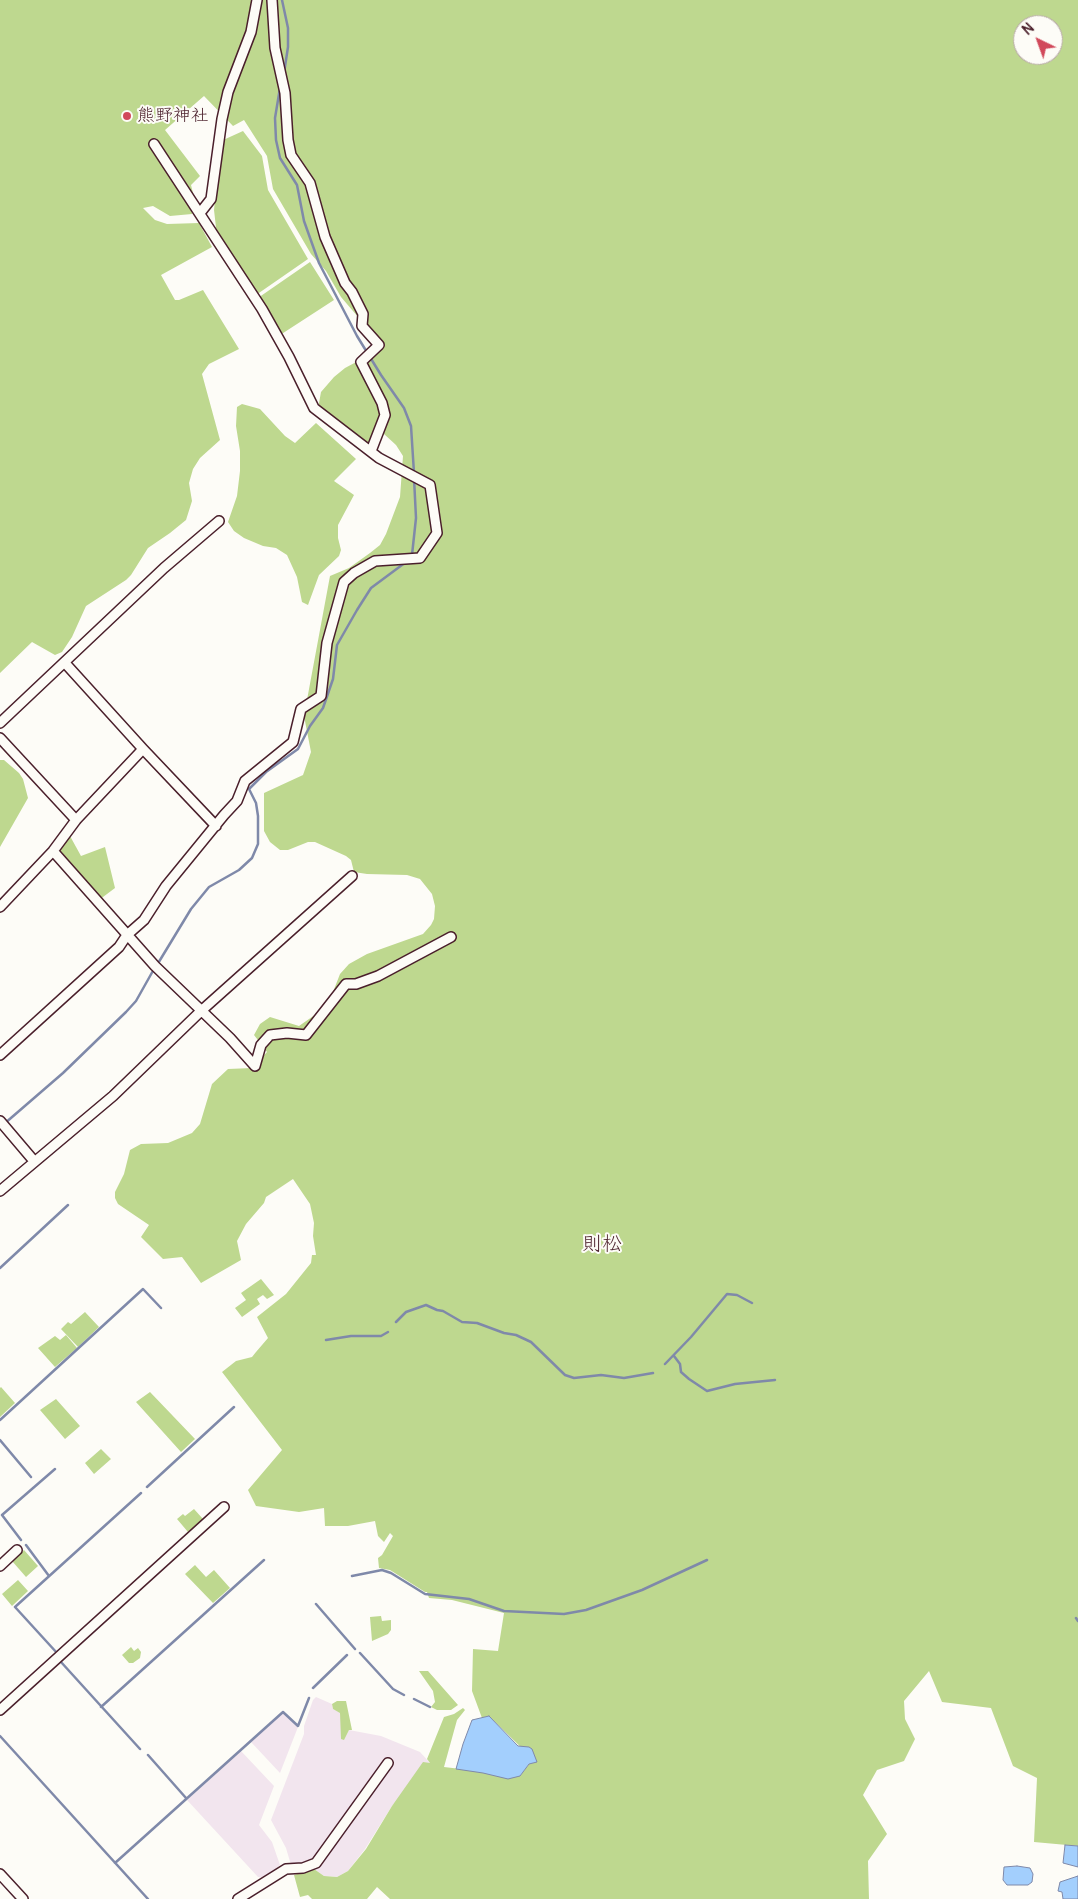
<!DOCTYPE html>
<html>
<head>
<meta charset="utf-8">
<style>
  body { margin:0 }
  #map { position:relative; width:1078px; height:1899px; overflow:hidden; background:#fdfcf7; font-family:Pangolin,sans-serif }
  canvas { display:block }
  .north { position:absolute; left:1013px; top:15px; width:50px; height:50px; box-sizing:border-box; background:#fdfcf7; border:1px solid #b5a4a5; border-radius:50%; rotate:318deg; font-size:14px; font-weight:700; line-height:20px; text-align:center; color:#4a1f2b }
  .north::after { content:''; display:block; margin:auto; width:18px; height:22px; background:#d1495b; clip-path:polygon(50% 0,100% 100%,50% 72%,0 100%) }
</style>
</head>
<body>
<div id="map">
<canvas width="1078" height="1899"></canvas>
<div class="north">N</div>
</div>
<script>
const context = document.querySelector('canvas').getContext('2d');
context.lineJoin = 'round';
function fill(path, color) {
  context.fillStyle = color;
  context.fill(path, 'evenodd');
}
function poly(rows) {
  const path = new Path2D();
  for (const r of rows) {
    path.moveTo(r[0], r[1]);
    for (let i = 2; i < r.length; i += 2) path.lineTo(r[i], r[i + 1]);
  }
  return path;
}
function stroke(path, color, width, dash) {
  context.strokeStyle = color;
  context.lineWidth = width;
  context.lineCap = dash ? 'butt' : 'round';
  context.setLineDash(dash || []);
  context.stroke(path);
}
function write(font, color, halo, rows, align = 'center') {
  context.font = font + ' Pangolin,"Klee One",sans-serif';
  context.lineWidth = 4;
  context.setLineDash([]);
  context.textBaseline = 'middle';
  context.strokeStyle = halo;
  context.fillStyle = color;
  for (const [text, x, y, turn = 0] of rows) {
    context.save();
    context.translate(x, y);
    context.rotate((+turn || 0) * Math.PI / 180);
    context.textAlign = isNaN(turn) ? turn : align;
    if (halo) context.strokeText(text, 0, 0);
    context.fillText(text, 0, 0);
    context.restore();
  }
}
fill(poly([
  [316,1697,332,1704,333,1709,340,1712,344,1739,349,1730,381,1736,420,1752,431,1764,392,1806,365,1849,348,1871,337,1877,324,1876,314,1869,294,1875,286,1848,271,1820,304,1734,304,1726,313,1700],
  [283,1713,298,1727,280,1773,251,1742],
  [241,1751,274,1786,259,1825,272,1842,280,1865,265,1878,258,1877,187,1800]
]), '#f2e5ee');
fill(poly([
  [0,0,1078,0,1078,1846,1034,1842,1037,1778,1013,1766,991,1708,942,1702,929,1671,904,1701,905,1719,915,1739,904,1761,877,1770,863,1795,887,1834,868,1861,869,1899,390,1899,377,1887,367,1899,312,1899,308,1895,300,1897,294,1875,314,1869,324,1876,337,1877,348,1871,366,1849,392,1806,423,1762,430,1763,427,1759,444,1717,454,1714,463,1708,465,1710,457,1720,444,1767,520,1776,529,1764,536,1762,489,1716,482,1718,472,1691,473,1649,498,1651,504,1613,452,1600,429,1598,427,1592,425,1592,390,1570,379,1568,378,1558,382,1555,393,1536,390,1533,384,1542,378,1536,375,1521,348,1526,325,1526,324,1508,299,1512,256,1506,248,1490,282,1450,222,1372,236,1361,252,1357,256,1352,268,1338,257,1317,286,1294,311,1263,312,1255,316,1255,313,1236,314,1223,310,1204,293,1179,266,1197,264,1203,246,1224,237,1241,241,1260,201,1283,182,1257,163,1259,141,1237,149,1225,118,1204,115,1198,115,1192,124,1174,130,1150,141,1144,168,1143,192,1133,200,1124,212,1084,228,1069,252,1068,267,1052,254,1035,260,1024,270,1017,299,1026,319,1012,333,992,340,974,349,964,367,954,423,934,431,925,434,919,435,906,432,894,420,879,407,875,367,874,354,872,351,860,346,856,315,842,308,842,288,850,280,850,270,842,264,831,264,793,303,775,311,752,304,716,330,576,349,568,370,553,380,545,386,534,400,497,403,456,396,445,384,434,367,452,332,428,317,414,321,392,334,377,345,368,375,352,382,345,341,297,326,271,311,254,273,189,267,156,244,120,233,126,204,96,165,130,200,176,191,185,194,197,198,202,192,214,170,216,153,206,143,208,155,220,167,224,199,223,212,247,161,275,175,300,179,300,203,290,239,349,209,364,202,374,220,440,200,458,193,469,189,483,192,501,186,520,170,533,148,548,131,575,126,580,86,606,72,637,62,652,55,655,32,642,0,673],
  [1023,25,1053,25,1053,55,1023,55],
  [243,131,262,156,268,190,308,259,256,295,217,236,214,210,221,141],
  [310,262,334,300,277,337,255,300],
  [242,404,260,409,285,436,295,443,316,423,356,459,334,481,354,495,338,525,338,538,341,550,339,556,319,575,308,605,302,602,297,577,287,555,276,548,263,546,244,538,234,531,228,522,237,496,240,471,240,451,236,426,237,407],
  [0,760,4,760,19,773,23,779,28,798,0,847],
  [70,836,81,856,105,847,115,888,99,900,57,850],
  [261,1279,274,1295,267,1299,263,1295,257,1299,260,1304,242,1317,235,1308,246,1300,241,1293],
  [85,1312,99,1327,78,1347,61,1329,68,1322,71,1324],
  [66,1335,77,1348,55,1367,38,1348,55,1336,60,1340],
  [1,1387,15,1403,0,1417,0,1388],
  [150,1392,195,1439,181,1452,136,1402],
  [56,1399,80,1426,65,1439,40,1410],
  [101,1449,111,1459,94,1474,85,1463],
  [194,1509,203,1519,188,1532,177,1519,183,1514,185,1516],
  [24,1550,38,1566,26,1577,12,1561],
  [195,1565,206,1577,214,1570,230,1588,213,1603,185,1574],
  [18,1580,28,1591,12,1606,2,1594],
  [381,1616,382,1621,391,1620,391,1630,388,1634,372,1641,370,1617],
  [131,1647,134,1651,138,1648,141,1652,140,1658,133,1663,129,1663,122,1655],
  [419,1671,428,1671,458,1705,451,1710,437,1710,431,1707,435,1702,433,1691],
  [337,1701,346,1701,352,1730,349,1730,344,1740,341,1739,340,1713,333,1709,332,1704]
]), '#bed88f');
const water = poly([
  [489,1716,518,1746,529,1747,532,1749,537,1762,529,1764,520,1776,508,1779,483,1773,456,1769,463,1744,472,1720,489,1716],
  [1065,1845,1078,1846,1078,1867,1063,1863,1065,1845],
  [1017,1866,1030,1868,1033,1874,1032,1882,1028,1885,1007,1885,1003,1880,1004,1867,1017,1866],
  [1078,1876,1078,1899,1063,1899,1062,1892,1058,1891,1060,1882,1078,1876]
]);
fill(water, '#a3cffd');
stroke(water, '#7f89a9', 1);
stroke(poly([
  [282,0,288,28,288,47,284,73],
  [280,88,275,118,276,140,280,158,297,185,304,221,319,263,357,336,381,375,404,408,411,426,414,473],
  [412,555,416,518,414,478],
  [157,965,191,909,209,887,239,870,252,858,258,844,258,816,256,803,249,789,266,772,298,749,310,726,323,708,333,679,337,645,357,610,371,588,406,562],
  [4,1124,63,1073,126,1012,136,1001,154,969],
  [0,1268,68,1205],
  [396,1322,406,1312,426,1305,437,1310,443,1311,462,1322,477,1323,504,1333,516,1335,531,1342,565,1375,574,1378,601,1375,624,1378,653,1373],
  [326,1340,351,1336,381,1336,388,1332],
  [674,1356,680,1364,681,1372,689,1379,707,1391,735,1384,775,1380],
  [665,1364,691,1337,727,1294,737,1295,752,1303],
  [0,1420,143,1289,161,1308],
  [0,1440,31,1477],
  [147,1487,234,1407],
  [21,1540,2,1515,55,1469],
  [26,1545,49,1576],
  [352,1576,382,1570,391,1573,425,1594,469,1599,504,1611,564,1614,586,1610,642,1590,707,1560],
  [316,1604,355,1649],
  [1076,1618,1078,1621],
  [57,1653,15,1607,141,1493],
  [360,1653,393,1689,404,1695],
  [61,1662,140,1749],
  [313,1688,347,1655],
  [414,1699,430,1707],
  [101,1707,264,1560],
  [0,1736,148,1899],
  [148,1755,186,1798],
  [115,1863,283,1712,298,1726,309,1698]
]), '#7f89a9', 2.5);
const street = poly([
  [272,0,275,48,285,93,288,140,291,155,310,183,325,237,345,283,352,292,363,314,362,326,379,345,361,362,382,403,385,415,371,451],
  [200,213,211,199,222,119,228,92,251,32,257,0],
  [65,663,143,749,216,826],
  [0,723,164,568,219,521],
  [0,738,76,820],
  [53,851,155,966,230,1038,255,1066,261,1045,270,1035,287,1033,306,1035,346,984,356,984,378,976,451,937],
  [0,907,53,851,76,820,143,749],
  [0,1055,119,947,127,935,144,920,166,886,224,815,237,801,245,781,293,742,301,709,321,696,327,643,344,582,354,573,375,561,420,558,437,533,430,485,379,458,314,408,289,357,262,309,154,144],
  [0,1121,34,1161],
  [0,1191,113,1096,201,1011,352,876],
  [0,1566,17,1550],
  [0,1710,224,1507],
  [0,1874,23,1899],
  [238,1899,286,1869,303,1868,316,1863,388,1763]
]);
stroke(street, '#4a1f2b', 12);
stroke(street, '#fdfcf7', 9);
for (const [x, y, r, color] of [
  [127,116,5,"#d1495b"]
]) {
  const dot = new Path2D();
  dot.arc(x, y, r, 0, 2 * Math.PI);
  context.fillStyle = color;
  context.fill(dot);
  stroke(dot, '#fdfcf7', 2);
}
write('18px', '#4a1f2b', '#fdfcf7', [
  ["熊野神社",137,116]
], 'left');
write('20px', '#4a1f2b', '#fdfcf7', [
  ["則松",602,1245]
]);
</script>
</body>
</html>
